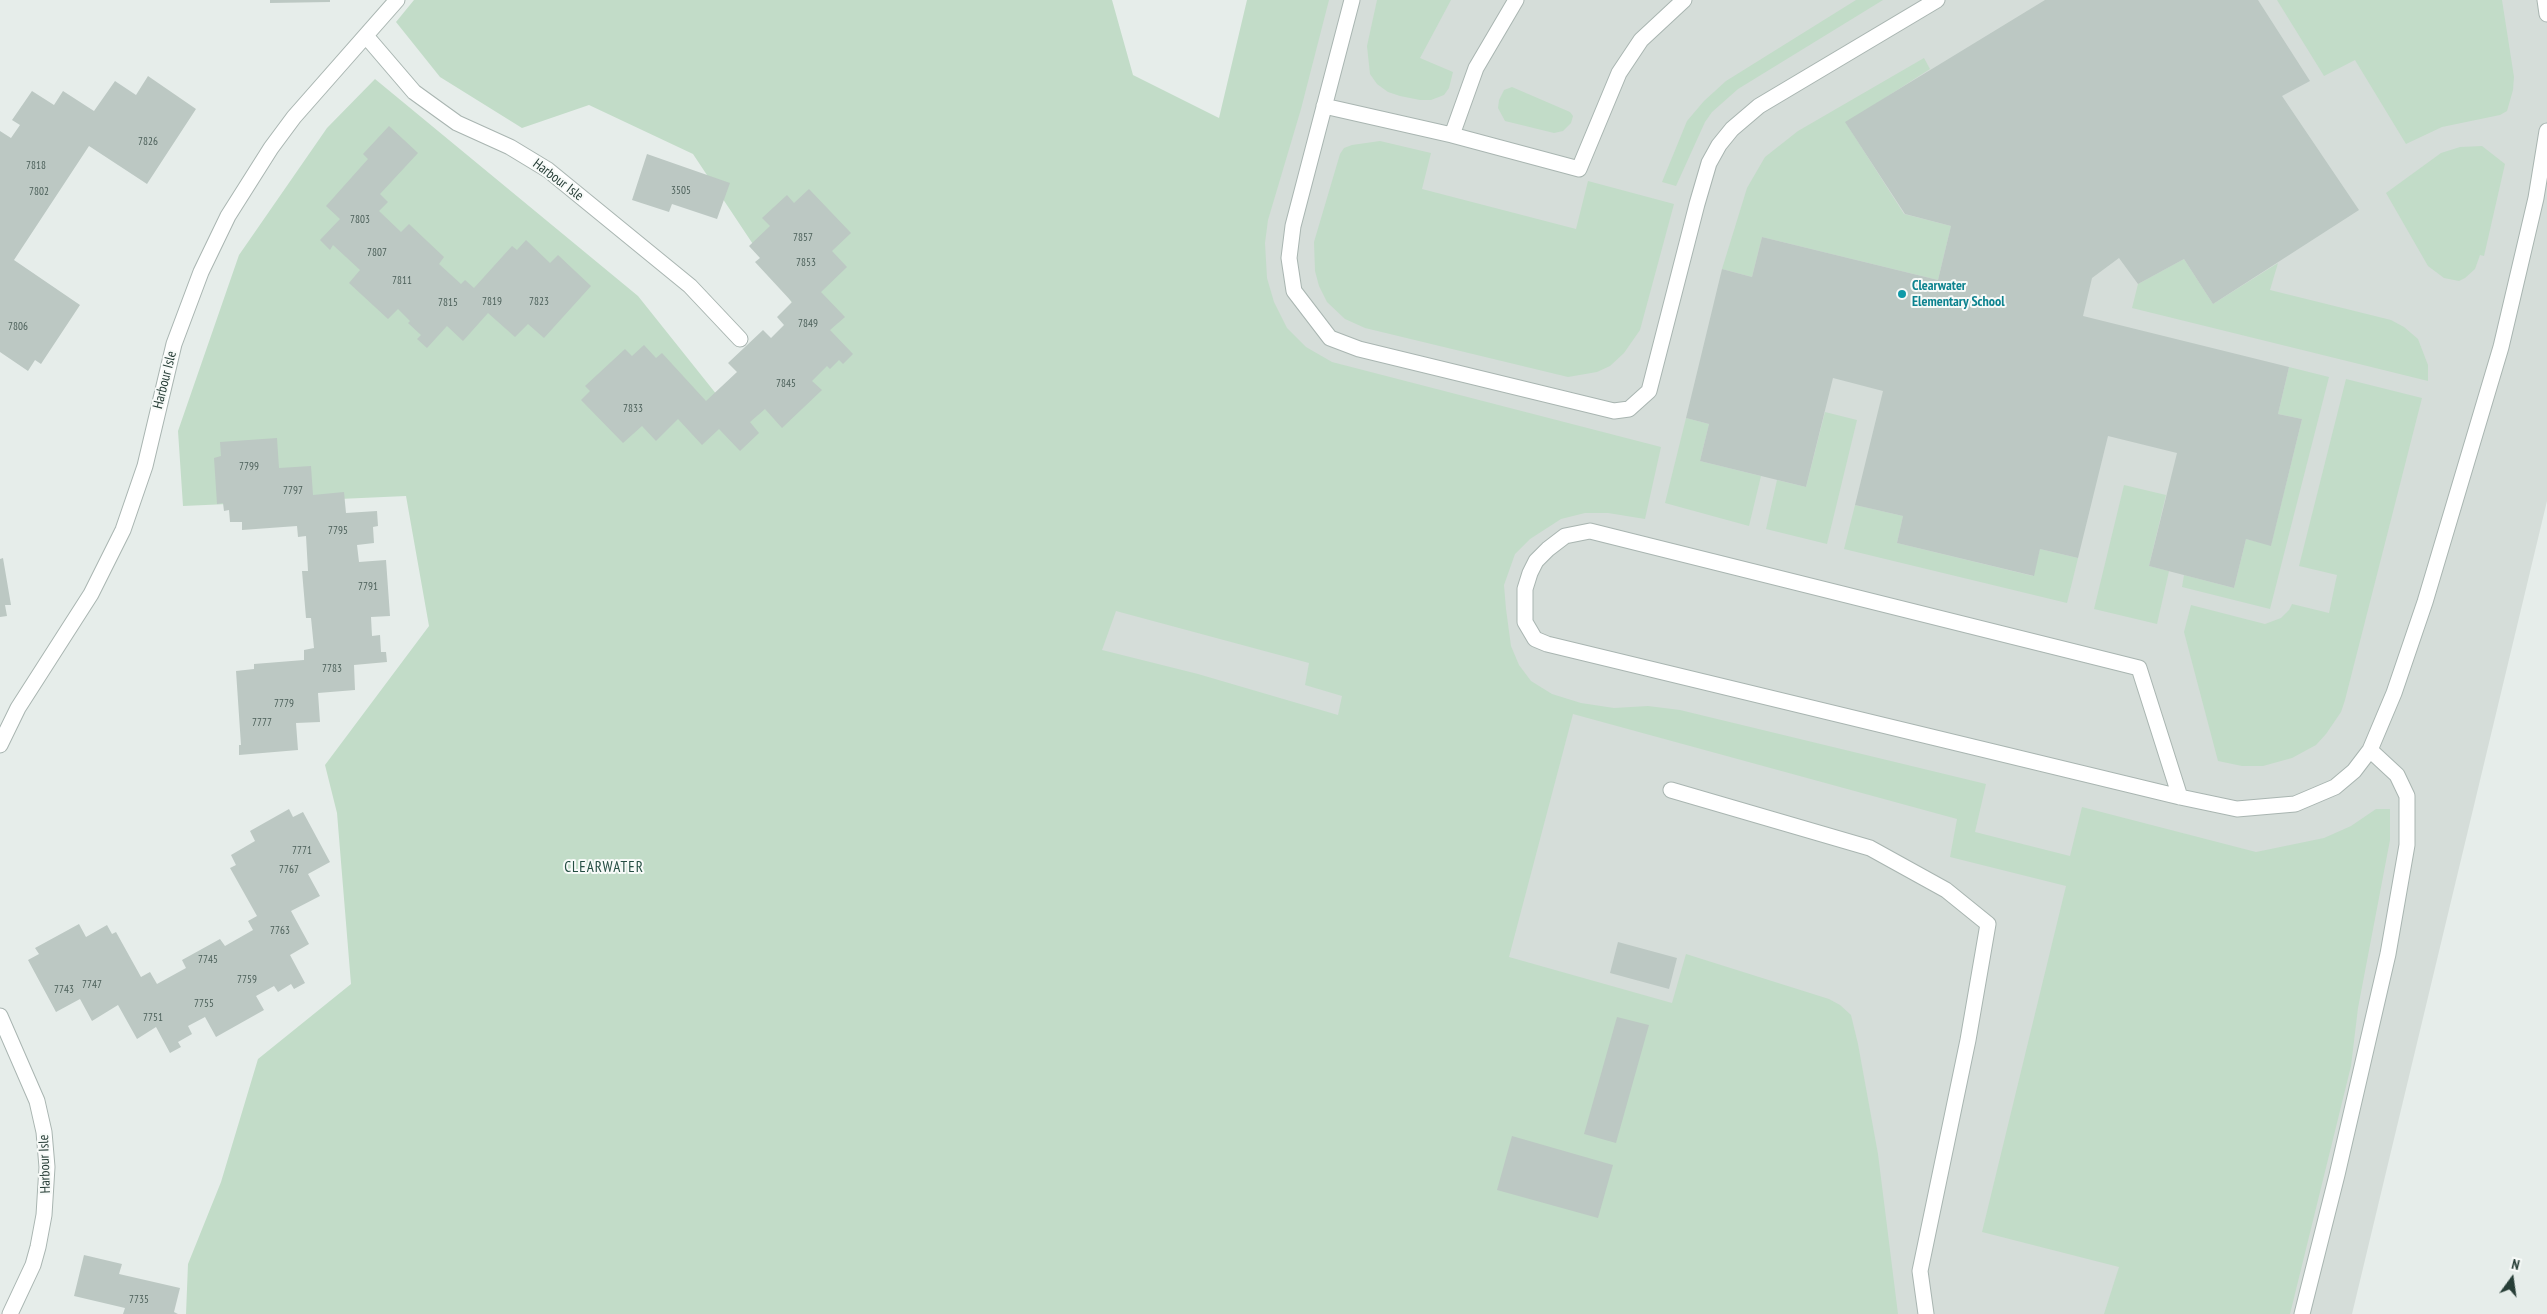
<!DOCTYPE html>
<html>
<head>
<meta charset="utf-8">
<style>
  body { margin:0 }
  #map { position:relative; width:2547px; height:1314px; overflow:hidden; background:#e6edea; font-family:"PT Sans Narrow",sans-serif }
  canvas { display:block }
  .north { position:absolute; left:2487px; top:1254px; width:50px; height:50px; -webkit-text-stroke:4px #f7faf8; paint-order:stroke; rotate:14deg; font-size:14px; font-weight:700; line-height:20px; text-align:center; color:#273e37 }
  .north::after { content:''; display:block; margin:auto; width:18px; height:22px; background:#273e37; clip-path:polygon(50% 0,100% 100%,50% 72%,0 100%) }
</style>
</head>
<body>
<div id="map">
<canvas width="2547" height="1314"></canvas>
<div class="north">N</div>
</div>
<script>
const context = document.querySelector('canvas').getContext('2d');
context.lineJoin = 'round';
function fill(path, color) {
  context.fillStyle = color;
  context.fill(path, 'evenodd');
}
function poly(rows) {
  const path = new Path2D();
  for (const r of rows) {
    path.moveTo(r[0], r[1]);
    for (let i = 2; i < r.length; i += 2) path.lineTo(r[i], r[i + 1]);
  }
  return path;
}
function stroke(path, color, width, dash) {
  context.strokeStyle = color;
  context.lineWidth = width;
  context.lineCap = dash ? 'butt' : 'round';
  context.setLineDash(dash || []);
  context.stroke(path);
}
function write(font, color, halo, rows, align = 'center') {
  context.font = font + ' "PT Sans Narrow",sans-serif';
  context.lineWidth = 4;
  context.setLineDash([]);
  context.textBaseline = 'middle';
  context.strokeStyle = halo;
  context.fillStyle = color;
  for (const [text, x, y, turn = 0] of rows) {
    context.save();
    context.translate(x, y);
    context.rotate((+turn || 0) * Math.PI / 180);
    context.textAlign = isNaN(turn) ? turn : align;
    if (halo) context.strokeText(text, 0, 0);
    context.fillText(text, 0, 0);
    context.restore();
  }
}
fill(poly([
  [1248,0,2547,0,2547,501,2352,1314,783,1314,1099,624]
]), '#d5ddd9');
fill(poly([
  [414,0,1112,0,1133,75,1219,118,1247,0,1329,0,1301,109,1268,220,1265,243,1267,278,1274,302,1287,328,1306,347,1332,362,1661,447,1645,519,1608,513,1585,513,1561,519,1530,539,1515,554,1504,585,1506,609,1511,646,1519,665,1531,681,1552,694,1581,703,1614,708,1648,706,1680,710,1986,784,1975,832,2070,856,2082,807,2256,852,2324,838,2351,826,2376,809,2390,809,2390,840,2358,1008,2351,1066,2290,1314,2104,1314,2119,1267,1982,1232,2066,886,1950,857,1957,819,1573,714,1509,957,1672,1003,1686,954,1829,999,1840,1005,1851,1015,1858,1044,1878,1154,1898,1314,186,1314,188,1264,221,1182,258,1059,351,984,337,813,325,765,429,626,406,496,183,506,178,431,239,255,327,128,375,79,638,296,729,410,820,345,693,154,589,105,522,128,440,77,396,22],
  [1116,611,1309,663,1305,685,1342,696,1338,715,1198,674,1102,650],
  [1377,0,1451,0,1420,58,1453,72,1449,88,1444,95,1431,100,1420,100,1400,96,1388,92,1377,84,1370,74,1367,46],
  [1856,0,1883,0,1738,89,1712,112,1705,122,1676,186,1662,182,1687,121,1704,101,1726,81],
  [2277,0,2502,0,2514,77,2513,90,2507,111,2500,115,2442,127,2406,144,2355,60,2324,76],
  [1924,58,1930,69,1846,123,1904,214,1951,226,1938,280,1762,237,1752,277,1722,269,1747,188,1765,157,1798,131],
  [1512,87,1570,112,1573,116,1571,123,1563,131,1554,133,1505,121,1498,108,1499,100,1504,90],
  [1380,141,1431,153,1422,189,1576,229,1588,181,1674,204,1640,330,1624,353,1610,366,1597,372,1568,377,1365,328,1345,319,1327,302,1319,286,1315,271,1314,242,1340,154,1344,148,1352,145],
  [2482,146,2505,164,2484,256,2480,255,2475,269,2465,278,2459,281,2444,278,2428,266,2386,193,2441,153,2460,147],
  [2184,259,2213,304,2278,263,2270,290,2391,320,2404,327,2418,339,2428,365,2428,381,2132,308,2138,284],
  [2289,367,2329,377,2270,609,2182,587,2184,575,2234,588,2246,539,2271,545,2302,419,2278,414],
  [2346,379,2422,398,2345,700,2341,712,2326,734,2316,745,2292,758,2263,766,2242,766,2218,761,2184,632,2191,605,2265,624,2281,618,2289,610,2292,604,2329,613,2337,575,2299,566],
  [1825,412,1857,420,1827,544,1766,529,1777,480,1806,487],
  [1686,418,1709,424,1700,461,1761,476,1749,526,1665,503],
  [2124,485,2166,495,2149,566,2169,571,2157,624,2094,609],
  [1855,505,1903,516,1897,543,2033,576,2040,549,2078,558,2067,603,1844,549]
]), '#c2dcc8');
fill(poly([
  [270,0,330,0,330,2,270,3],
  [2045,0,2258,0,2310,81,2282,96,2359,210,2213,304,2184,259,2138,284,2119,258,2092,278,2083,316,2289,367,2278,414,2302,419,2271,546,2246,539,2234,588,2149,566,2177,453,2108,436,2078,558,2040,549,2034,576,1897,543,1903,516,1855,505,1883,391,1833,378,1806,487,1700,461,1709,424,1686,418,1722,269,1752,277,1762,237,1938,280,1951,226,1905,214,1845,122],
  [148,76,196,109,147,184,89,146,14,260,80,305,41,364,35,360,28,371,0,352,0,131,11,138,20,125,12,120,32,91,54,105,63,91,94,111,115,81,136,95],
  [389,126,418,153,380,194,388,202,379,211,401,232,409,224,444,257,439,264,461,284,465,280,474,288,512,246,517,250,526,240,550,263,558,255,591,286,544,338,528,324,515,337,488,313,463,341,447,326,427,348,417,339,421,335,408,323,410,321,398,309,388,319,349,283,360,270,333,245,330,250,320,240,340,219,326,206,368,159,363,154],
  [647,154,730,183,717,219,672,204,669,212,632,200],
  [809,189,851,233,832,251,847,267,821,292,845,317,830,330,853,354,843,364,839,360,830,369,827,366,812,381,822,390,782,428,765,409,750,422,759,433,740,451,719,429,702,445,678,419,656,441,642,426,623,443,581,400,590,391,585,386,625,349,632,356,644,345,656,358,662,353,706,401,737,372,728,363,763,330,771,338,784,325,777,317,792,302,755,262,760,258,749,246,770,226,762,218,787,195,794,203],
  [277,438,279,468,311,466,313,495,344,492,346,513,377,511,378,526,373,527,374,543,357,545,359,562,386,560,390,616,371,617,372,636,380,635,381,652,386,652,387,662,354,665,355,690,318,693,320,722,296,723,298,750,239,755,239,745,241,745,236,671,254,669,254,664,304,660,304,650,314,648,311,618,306,618,302,571,308,571,306,536,298,537,297,526,242,530,242,522,230,522,229,510,224,511,223,503,217,504,214,458,221,456,220,442],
  [3,558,11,605,5,605,7,616,0,617,0,559],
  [289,809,293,817,303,812,330,862,308,874,320,896,291,911,309,944,290,955,305,983,294,989,291,984,278,992,274,986,256,996,264,1010,216,1037,205,1017,188,1026,192,1034,178,1042,181,1047,170,1053,156,1027,137,1039,118,1005,92,1021,80,999,56,1012,28,960,39,954,35,948,79,924,86,937,107,925,112,934,116,932,141,977,150,972,157,984,186,968,182,960,220,939,225,946,253,930,248,921,257,916,230,868,236,865,231,855,255,841,250,831],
  [1618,942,1677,958,1669,989,1610,973],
  [1617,1017,1649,1025,1616,1143,1584,1134],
  [1512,1136,1613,1165,1598,1218,1497,1190],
  [84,1255,122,1264,119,1274,180,1288,174,1312,178,1314,123,1314,125,1308,74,1296]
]), '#bcc8c3');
const service = poly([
  [1352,0,1293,226,1289,258,1294,291,1330,338,1359,349,1614,411,1629,409,1649,391,1697,204,1709,163,1719,145,1732,129,1759,106,1937,0],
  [2545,0,2547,14],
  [1324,106,1452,135,1579,169,1619,73,1641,40,1684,0],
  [1452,135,1476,68,1516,0],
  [1671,790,1870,848,1946,890,1988,924,1968,1040,1920,1271,1926,1314],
  [2180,797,2139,668,1590,531,1565,536,1548,549,1536,561,1530,573,1525,589,1525,622,1535,639,1547,644,2180,797,2237,809,2295,804,2335,787,2354,771,2370,750,2394,693,2425,602,2501,347,2536,198,2547,131],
  [2302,1314,2337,1175,2388,954,2407,845,2407,796,2397,775,2370,750]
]);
const minor = poly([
  [366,36,414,92,457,123,510,147,548,170,690,286,740,339],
  [0,745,18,708,91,594,123,530,145,466,174,344,201,272,228,216,271,148,294,117,397,0],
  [0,1016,37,1101,44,1132,47,1167,44,1215,38,1247,33,1265,10,1314]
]);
stroke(service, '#a9b5b1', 17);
stroke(minor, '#a9b5b1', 17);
stroke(service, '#fff', 15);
stroke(minor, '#fff', 15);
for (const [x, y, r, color] of [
  [1902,294,5,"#0f9aa8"]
]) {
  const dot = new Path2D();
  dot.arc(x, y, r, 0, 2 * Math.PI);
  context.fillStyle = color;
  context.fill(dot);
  stroke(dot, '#f7faf8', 2);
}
write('11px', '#4c605a', null, [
  ["7826",148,142],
  ["7818",36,166],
  ["3505",681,191],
  ["7802",39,192],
  ["7803",360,220],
  ["7857",803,238],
  ["7807",377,253],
  ["7853",806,263],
  ["7811",402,281],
  ["7819",492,302],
  ["7823",539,302],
  ["7815",448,303],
  ["7849",808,324],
  ["7806",18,327],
  ["7845",786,384],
  ["7833",633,409],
  ["7799",249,467],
  ["7797",293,491],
  ["7795",338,531],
  ["7791",368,587],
  ["7783",332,669],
  ["7779",284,704],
  ["7777",262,723],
  ["7771",302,851],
  ["7767",289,870],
  ["7763",280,931],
  ["7745",208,960],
  ["7759",247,980],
  ["7747",92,985],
  ["7743",64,990],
  ["7755",204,1004],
  ["7751",153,1018],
  ["7735",139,1300]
]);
write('14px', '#273e37', '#f7faf8', [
  ["Harbour Isle",558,180,37],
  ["Harbour Isle",165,380,-76],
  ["Harbour Isle",45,1164,-92]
]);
write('bold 14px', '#0d838f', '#f7faf8', [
  ["Clearwater",1912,286],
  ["Elementary School",1912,302]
], 'left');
context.letterSpacing = '1px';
write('15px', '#254e43', '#f7faf8', [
  ["CLEARWATER",604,868]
]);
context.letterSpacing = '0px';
</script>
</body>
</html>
